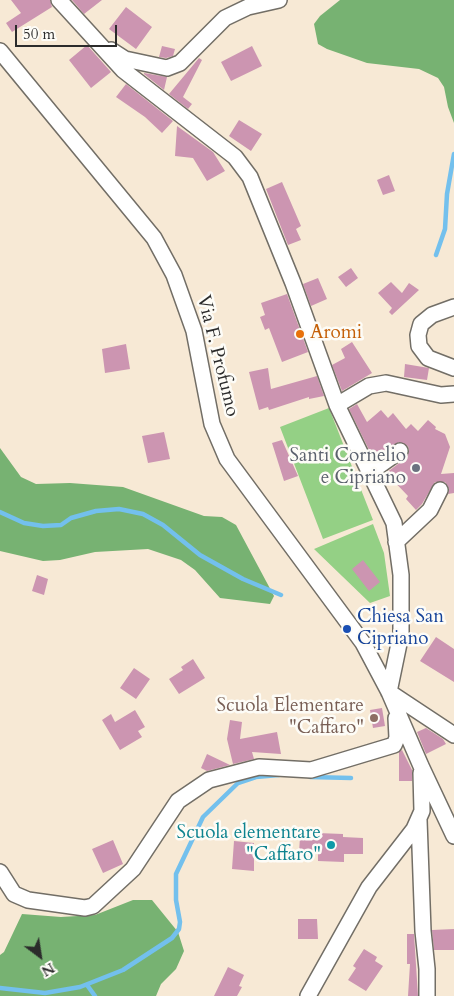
<!DOCTYPE html>
<html>
<head>
<meta charset="utf-8">
<style>
  body { margin:0 }
  #map { position:relative; width:454px; height:996px; overflow:hidden; background:#f7e9d5; font-family:Cardo,serif }
  canvas { display:block }
  .north { position:absolute; left:15px; top:931px; width:50px; height:50px; -webkit-text-stroke:4px #fdfcf7; paint-order:stroke; rotate:149deg; font-size:14px; font-weight:700; line-height:20px; text-align:center; color:#2b2b2b }
  .north::after { content:''; display:block; margin:auto; width:18px; height:22px; background:#2b2b2b; clip-path:polygon(50% 0,100% 100%,50% 72%,0 100%) }
  .scale { position:absolute; left:15px; top:25px; width:102px; height:22px; box-sizing:border-box; border:2px solid #2b2b2b; border-top:0; padding-left:6px; font-size:15px; line-height:18px; white-space:nowrap; color:#2b2b2b; -webkit-text-stroke:4px #fdfcf7; paint-order:stroke }
</style>
</head>
<body>
<div id="map">
<canvas width="454" height="996"></canvas>
<div class="north">N</div>
<div class="scale">50 m</div>
</div>
<script>
const context = document.querySelector('canvas').getContext('2d');
context.lineJoin = 'round';
function fill(path, color) {
  context.fillStyle = color;
  context.fill(path, 'evenodd');
}
function poly(rows) {
  const path = new Path2D();
  for (const r of rows) {
    path.moveTo(r[0], r[1]);
    for (let i = 2; i < r.length; i += 2) path.lineTo(r[i], r[i + 1]);
  }
  return path;
}
function stroke(path, color, width, dash) {
  context.strokeStyle = color;
  context.lineWidth = width;
  context.lineCap = dash ? 'butt' : 'round';
  context.setLineDash(dash || []);
  context.stroke(path);
}
function write(font, color, halo, rows, align = 'center') {
  context.font = font + ' Cardo,serif';
  context.lineWidth = 5;
  context.setLineDash([]);
  context.textBaseline = 'middle';
  context.strokeStyle = halo;
  context.fillStyle = color;
  for (const [text, x, y, turn = 0] of rows) {
    context.save();
    context.translate(x, y);
    context.rotate((+turn || 0) * Math.PI / 180);
    context.textAlign = isNaN(turn) ? turn : align;
    if (halo) context.strokeText(text, 0, 0);
    context.fillText(text, 0, 0);
    context.restore();
  }
}
fill(poly([
  [329,408,373,520,323,539,280,427],
  [373,524,384,553,390,596,370,603,314,549]
]), '#94d085');
fill(poly([
  [340,0,454,0,454,123,448,107,444,87,438,78,419,69,367,63,327,49,318,44,314,24,320,16],
  [0,448,21,477,36,484,70,483,123,487,204,516,222,517,236,525,274,596,270,604,220,598,195,570,181,560,148,549,95,552,60,560,43,561,0,551],
  [133,900,152,900,178,932,184,951,176,969,161,984,156,996,0,996,0,955,4,952,22,914,61,917,95,915]
]), '#77b272');
stroke(poly([
  [436,255,445,229,447,194,454,154],
  [0,512,24,523,43,526,61,525,71,518,96,511,119,509,143,514,163,525,200,555,243,579,281,595],
  [310,777,351,778],
  [87,985,95,996],
  [0,988,45,993,80,987,123,970,172,938,179,929,180,922,176,900,176,874,203,817,238,783,256,777,279,775]
]), '#73c0ed', 4.5);
fill(poly([
  [11,0,50,0,52,7,12,32,6,23,21,13],
  [72,0,102,0,84,14],
  [126,7,152,27,136,49,109,29],
  [87,45,111,72,91,88,69,60],
  [162,46,175,49,173,56,166,58,159,57],
  [252,46,262,66,231,81,221,62],
  [199,58,202,60,183,97,192,104,188,109,169,94],
  [144,73,167,77,164,90,144,74],
  [126,84,173,121,162,133,145,117,116,97],
  [239,120,262,134,251,151,229,136],
  [177,126,213,152,225,171,207,181,193,158,175,156],
  [389,175,395,191,383,195,377,180],
  [282,182,301,226,296,229,301,240,288,245,266,189],
  [351,268,358,278,346,287,338,277],
  [318,278,327,299,311,306,303,284],
  [391,282,402,293,409,283,419,290,392,315,389,312,392,308,378,293],
  [287,294,308,352,282,362,269,328,265,330,260,317,265,315,261,303],
  [352,342,372,373,342,391,332,365,345,358,341,349],
  [126,344,130,369,105,373,102,349],
  [405,364,429,368,427,380,404,377],
  [268,368,271,389,317,376,324,396,309,399,309,397,269,410,268,407,259,410,249,372],
  [357,404,367,422,381,410,388,418,393,413,406,429,411,424,418,431,428,420,436,427,435,429,445,434,450,447,441,474,454,473,454,493,448,494,449,489,445,482,435,482,422,504,416,510,406,499,408,496,386,473,406,458,409,451,408,446,399,442,373,458,349,409],
  [164,432,170,459,148,463,142,436],
  [282,440,298,476,284,481,272,443],
  [363,560,380,582,369,591,352,569],
  [37,575,48,579,44,595,32,591],
  [436,637,454,649,454,682,420,661],
  [193,659,205,678,179,694,169,679,183,670,181,667],
  [134,668,150,679,136,699,120,688],
  [382,708,385,726,373,728,370,710],
  [135,710,145,727,138,731,142,737,120,750,102,720,111,714,115,722],
  [230,720,242,722,240,739,277,732,281,754,252,752,254,759,233,764,227,739],
  [426,728,443,739,446,744,426,754,417,732],
  [402,750,412,770,412,781,399,781,399,752],
  [207,754,230,765,207,771,201,768],
  [317,833,343,834,343,837,363,838,363,854,344,854,344,862,318,861,318,853,299,853,300,837,317,838],
  [113,840,123,864,103,873,92,849],
  [234,841,254,843,254,871,232,869],
  [298,919,317,919,318,939,298,939],
  [454,929,454,950,434,950,432,930],
  [407,934,414,934,418,996,408,996,410,964,407,964],
  [364,949,377,957,375,961,383,966,366,991,348,980,356,968,353,966],
  [228,967,244,975,239,986,242,987,237,996,214,996]
]), '#cc95b1');
const minor = poly([
  [59,0,123,70,235,157,250,177,293,283,337,405,394,523,401,575,401,634,389,692,454,735],
  [111,50,125,59,167,68,180,63,225,18,248,7,279,0],
  [0,51,154,238,174,275,194,331,212,424,227,459,363,643,389,692,421,766,454,836],
  [454,307,432,315,421,324,418,335,419,346,428,358,454,368],
  [337,405,369,386,386,383,441,395,454,394],
  [369,473,400,451],
  [396,542,430,510,440,490],
  [419,820,423,931,427,969,427,996],
  [0,872,14,894,28,900,85,908,93,906,133,869,178,801,209,780,259,767,311,770,394,745,397,738,396,718],
  [308,996,369,887,414,829,422,811,421,773]
]);
stroke(minor, '#726e66', 18);
stroke(minor, '#fff', 15);
for (const [x, y, r, color] of [
  [300,334,5,"#e8710a"],
  [416,468,5,"#6b7280"],
  [347,629,5,"#1a4fb4"],
  [374,718,5,"#8d6e63"],
  [331,845,5,"#0f9aa8"]
]) {
  const dot = new Path2D();
  dot.arc(x, y, r, 0, 2 * Math.PI);
  context.fillStyle = color;
  context.fill(dot);
  stroke(dot, '#fdfcf7', 2);
}
write('19px', '#c56008', '#fdfcf7', [
  ["Aromi",310,334]
], 'left');
write('19px', '#2b2b2b', '#fdfcf7', [
  ["Via F. Profumo",217,356,76]
]);
write('19px', '#5b616d', '#fdfcf7', [
  ["Santi Cornelio",406,457],
  ["e Cipriano",406,479]
], 'right');
write('19px', '#164399', '#fdfcf7', [
  ["Chiesa San",357,618],
  ["Cipriano",357,640]
], 'left');
write('19px', '#785e54', '#fdfcf7', [
  ["Scuola Elementare",364,707],
  ["\"Caffaro\"",364,729]
], 'right');
write('19px', '#0d838f', '#fdfcf7', [
  ["Scuola elementare",321,834],
  ["\"Caffaro\"",321,856]
], 'right');
</script>
</body>
</html>
